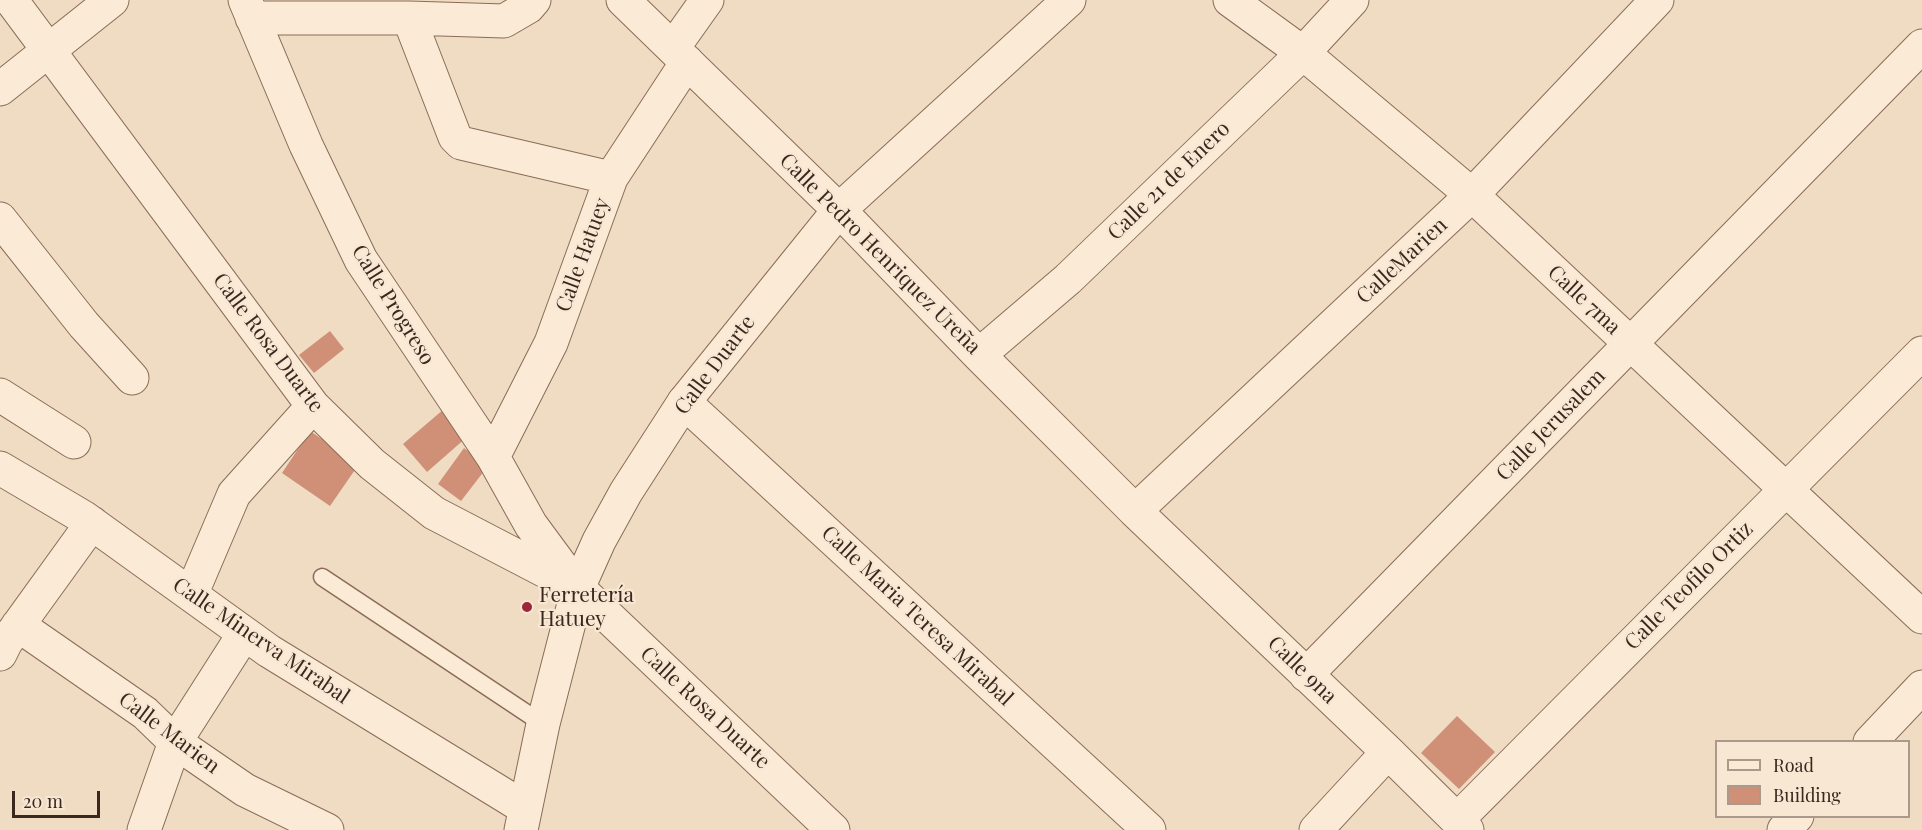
<!DOCTYPE html>
<html>
<head>
<meta charset="utf-8">
<style>
  body { margin:0 }
  #map { position:relative; width:1922px; height:830px; overflow:hidden; background:#efdcc3; font-family:"Playfair Display",serif }
  canvas { display:block }
  .legend { position:absolute; left:1715px; top:740px; width:195px; height:78px; box-sizing:border-box; background:#f7e7d3; border:2px solid #ab9a8b; margin:0; padding:8px 10px; list-style:none; font-size:18px; color:#3a271e }
  .legend li { display:flex; align-items:center; gap:12px; height:30px }
  .legend b { width:30px; border:2px solid #ab9a8b }
  .scale { position:absolute; left:12px; top:791px; width:88px; height:27px; box-sizing:border-box; border:3px solid #3a271e; border-top:0; padding-left:8px; font-size:18px; line-height:21px; white-space:nowrap; color:#3a271e; -webkit-text-stroke:4px #f7e7d3; paint-order:stroke }
</style>
</head>
<body>
<div id="map">
<canvas width="1922" height="830"></canvas>
<ul class="legend">
<li><b style="height:8px;background:#faead6"></b>Road</li>
<li><b style="height:16px;background:#cf9077"></b>Building</li>
</ul>
<div class="scale">20 m</div>
</div>
<script>
const context = document.querySelector('canvas').getContext('2d');
context.lineJoin = 'round';
function fill(path, color) {
  context.fillStyle = color;
  context.fill(path, 'evenodd');
}
function poly(rows) {
  const path = new Path2D();
  for (const r of rows) {
    path.moveTo(r[0], r[1]);
    for (let i = 2; i < r.length; i += 2) path.lineTo(r[i], r[i + 1]);
  }
  return path;
}
function stroke(path, color, width, dash) {
  context.strokeStyle = color;
  context.lineWidth = width;
  context.lineCap = dash ? 'butt' : 'round';
  context.setLineDash(dash || []);
  context.stroke(path);
}
function write(font, color, halo, rows, align = 'center') {
  context.font = font + ' "Playfair Display",serif';
  context.lineWidth = 4.5;
  context.setLineDash([]);
  context.textBaseline = 'middle';
  context.strokeStyle = halo;
  context.fillStyle = color;
  for (const [text, x, y, turn = 0] of rows) {
    context.save();
    context.translate(x, y);
    context.rotate((+turn || 0) * Math.PI / 180);
    context.textAlign = isNaN(turn) ? turn : align;
    if (halo) context.strokeText(text, 0, 0);
    context.fillText(text, 0, 0);
    context.restore();
  }
}
fill(poly([
  [330,331,344,349,314,373,299,355],
  [444,409,467,437,427,472,403,444],
  [310,431,359,464,330,506,282,473],
  [464,448,488,466,461,501,438,484],
  [1457,716,1495,752,1459,789,1421,753]
]), '#cf9077');
const service = poly([
  [322,577,543,724]
]);
const minor = poly([
  [11,0,313,406,372,464,434,513,578,588,833,830],
  [245,0,306,145,361,260,493,457,531,525,573,582],
  [1069,0,839,210,979,355,1135,511,1388,752,1467,830],
  [1230,0,1303,53,1472,195,1922,617],
  [252,18,409,18,504,21,528,7,534,0],
  [409,18,455,137,461,143,611,178],
  [673,48,707,0],
  [0,89,112,0],
  [0,219,84,325,132,378],
  [979,355,1068,279,1303,53,1352,0],
  [0,395,74,442],
  [684,402,1149,830],
  [493,457,551,343,611,178,687,62],
  [0,468,83,517,269,651,525,808],
  [1135,511,1472,195,1657,0],
  [191,595,234,494,313,406],
  [18,625,145,713,175,742,245,790,327,830],
  [0,654,6,642,92,523],
  [1306,675,1922,46],
  [1870,742,1922,687],
  [1457,820,1922,353],
  [144,830,175,742,244,634],
  [1316,830,1388,752],
  [1784,830,1797,816]
]);
const tertiary = poly([
  [521,830,543,724,578,588,599,541,626,492,684,402,839,210,623,0]
]);
stroke(service, '#8a6c59', 19);
stroke(minor, '#8a6c59', 35);
stroke(tertiary, '#8a6c59', 35);
stroke(service, '#faead6', 16);
stroke(minor, '#faead6', 33);
stroke(tertiary, '#faead6', 33);
for (const [x, y, r, color] of [
  [527,607,6,"#9b2738"]
]) {
  const dot = new Path2D();
  dot.arc(x, y, r, 0, 2 * Math.PI);
  context.fillStyle = color;
  context.fill(dot);
  stroke(dot, '#f7e7d3', 2);
}
write('21px', '#3a271e', '#f7e7d3', [
  ["Calle 21 de Enero",1169,181,-44],
  ["Calle Pedro Henriquez Ureña",880,254,45],
  ["Calle Hatuey",583,255,-70],
  ["CalleMarien",1402,261,-43],
  ["Calle 7ma",1584,300,43],
  ["Calle Progreso",393,305,58],
  ["Calle Rosa Duarte",268,343,53],
  ["Calle Duarte",715,365,-53],
  ["Calle Jerusalem",1551,425,-46],
  ["Calle Teofilo Ortiz",1689,586,-45],
  ["Calle Maria Teresa Mirabal",917,616,43],
  ["Calle Minerva Mirabal",261,641,34],
  ["Calle 9na",1302,670,44],
  ["Calle Rosa Duarte",705,708,43],
  ["Calle Marien",169,733,37]
]);
write('21px', '#3a271e', '#f7e7d3', [
  ["Ferretería",539,595],
  ["Hatuey",539,619]
], 'left');
</script>
</body>
</html>
